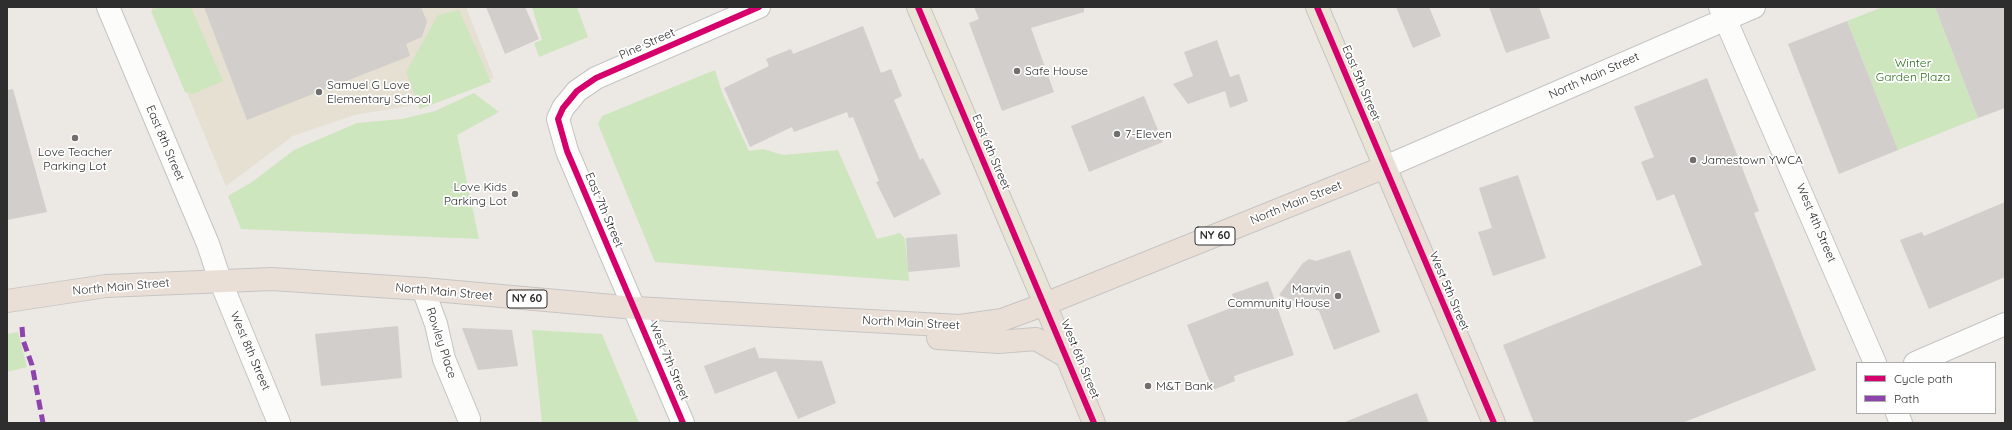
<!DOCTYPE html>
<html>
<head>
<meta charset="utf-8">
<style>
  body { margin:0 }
  #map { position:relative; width:2012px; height:430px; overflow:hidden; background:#ece8e4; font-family:Quicksand,sans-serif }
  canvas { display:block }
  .frame { position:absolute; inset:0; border:8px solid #2e2e2e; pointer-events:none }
  .legend { position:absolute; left:1856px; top:362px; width:140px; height:52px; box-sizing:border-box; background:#fff; border:1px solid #ababab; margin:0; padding:5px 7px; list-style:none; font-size:12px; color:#2e2e2e }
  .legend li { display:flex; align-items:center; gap:8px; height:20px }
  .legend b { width:20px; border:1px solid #ababab }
</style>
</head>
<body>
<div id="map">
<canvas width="2012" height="430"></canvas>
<div class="frame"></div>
<ul class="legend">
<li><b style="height:5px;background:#d6006c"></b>Cycle path</li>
<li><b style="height:5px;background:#8e44ad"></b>Path</li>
</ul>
</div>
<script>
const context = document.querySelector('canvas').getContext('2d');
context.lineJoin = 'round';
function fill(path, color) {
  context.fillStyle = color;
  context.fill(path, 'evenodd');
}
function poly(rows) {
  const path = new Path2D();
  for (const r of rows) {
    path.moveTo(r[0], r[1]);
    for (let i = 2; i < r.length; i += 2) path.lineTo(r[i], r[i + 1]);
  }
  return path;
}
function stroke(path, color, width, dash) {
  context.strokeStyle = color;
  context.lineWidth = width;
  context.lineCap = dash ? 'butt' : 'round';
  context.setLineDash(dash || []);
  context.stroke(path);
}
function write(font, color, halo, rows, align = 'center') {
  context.font = font + ' Quicksand,sans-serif';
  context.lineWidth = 3.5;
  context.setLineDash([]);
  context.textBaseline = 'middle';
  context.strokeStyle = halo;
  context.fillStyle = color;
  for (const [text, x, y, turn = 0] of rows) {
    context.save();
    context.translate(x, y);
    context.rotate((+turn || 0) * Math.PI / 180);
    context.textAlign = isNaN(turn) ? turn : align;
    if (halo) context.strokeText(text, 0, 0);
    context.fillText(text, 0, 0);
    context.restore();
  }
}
fill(poly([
  [151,7,466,7,494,78,409,106,354,115,293,136,226,186]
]), '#e6e0d3');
fill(poly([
  [160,7,191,7,223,81,193,94,185,92,151,11],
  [532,7,577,7,588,37,539,57,534,43,542,40],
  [1883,7,1935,7,1978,118,1898,150,1847,21],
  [459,10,491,82,420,109,406,72,438,15],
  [715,70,723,95,749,151,763,149,783,155,838,150,877,239,900,233,905,239,909,281,655,262,598,124,602,116],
  [474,93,499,112,457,135,479,239,241,229,228,196,252,182,294,150,357,123,402,119,435,111],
  [532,330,602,334,639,423,542,423],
  [18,332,27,367,7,372,7,334]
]), '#cee6be');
fill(poly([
  [204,7,421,7,427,22,422,37,406,44,410,56,247,120],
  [486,7,525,7,539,39,505,54],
  [974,7,1084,7,1084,12,1031,28,1054,92,1002,111,969,23,979,19],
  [1396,7,1429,7,1441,36,1413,48],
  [1489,7,1539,7,1550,38,1506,53],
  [1935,7,2005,7,2005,108,1978,118],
  [1847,21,1898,150,1839,174,1788,44],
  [863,26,881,73,891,69,902,96,894,100,920,160,923,158,941,194,894,218,876,182,879,181,853,117,849,118,847,112,794,132,792,127,750,147,724,88,769,66,766,59,791,49,793,54],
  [1217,40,1230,77,1239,74,1248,101,1230,108,1225,91,1188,104,1173,84,1193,76,1184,52],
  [1707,78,1759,211,1754,213,1816,370,1682,423,1534,423,1503,345,1702,265,1674,194,1657,201,1641,162,1654,157,1634,107],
  [13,89,47,212,7,220,7,90],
  [1144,96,1163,142,1089,172,1071,126],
  [1518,175,1546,258,1493,276,1478,232,1492,228,1479,188],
  [2005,202,2005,277,1929,309,1900,240,1922,232,1924,236],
  [957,234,960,267,908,272,906,238],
  [1350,250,1380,332,1334,350,1319,311,1279,295,1303,263,1309,259,1316,261],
  [1268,281,1294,355,1234,376,1235,381,1213,390,1187,325,1236,306,1232,294],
  [398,326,402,378,321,386,315,334],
  [462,328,512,330,518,366,478,370],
  [755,347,759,358,822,361,836,403,798,419,776,371,715,394,704,366],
  [1417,393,1429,423,1345,423,1345,422]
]), '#d1cecb');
const street = poly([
  [108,7,208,244,220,280,279,423],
  [1720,7,1875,363],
  [423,289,436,324,444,359,469,419],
  [1915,363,2005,324],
  [1897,413,1901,423],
  [683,423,567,151,558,119,563,108,577,91,596,78,759,7]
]);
const secondary = poly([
  [1385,167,1754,7]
]);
const primary = poly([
  [918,7,1045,304],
  [1317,7,1385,167]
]);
const highway = poly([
  [7,301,106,286,272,279,423,289,635,308,960,326,1002,320,1045,304,1385,167,1494,423],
  [1045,304,1094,423],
  [938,338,999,342,1036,339,1067,357]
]);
stroke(street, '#c5c4c5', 24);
stroke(secondary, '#c5c4c5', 24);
stroke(primary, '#c6c5c4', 24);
stroke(highway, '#c6c5c4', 24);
stroke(street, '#fcfcfb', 22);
stroke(secondary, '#fcfcfb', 22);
stroke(primary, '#e8e4d6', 22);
stroke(highway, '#eadfd6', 22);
stroke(poly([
  [22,327,23,340,32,365,43,423]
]), '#8e44ad', 5, [10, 5]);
stroke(poly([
  [918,7,1094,423],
  [1317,7,1494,423],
  [683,423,567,151,558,119,563,108,577,91,596,78,759,7]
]), '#d6006c', 6);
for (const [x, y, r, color] of [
  [1017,71,4,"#706f6e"],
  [319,92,4,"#706f6e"],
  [1117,134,4,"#706f6e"],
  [75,138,4,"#706f6e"],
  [1693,160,4,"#706f6e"],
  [515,194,4,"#706f6e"],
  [1338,296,4,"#706f6e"],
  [1148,386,4,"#706f6e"]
]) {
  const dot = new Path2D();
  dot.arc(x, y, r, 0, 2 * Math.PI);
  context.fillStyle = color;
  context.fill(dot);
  stroke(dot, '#fff', 1.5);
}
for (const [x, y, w] of [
  [1215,236,40],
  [527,299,40]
]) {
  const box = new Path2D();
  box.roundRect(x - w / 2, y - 9, w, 18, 3);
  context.fillStyle = '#fff';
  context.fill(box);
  stroke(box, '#2e2e2e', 1);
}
write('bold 11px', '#2e2e2e', null, [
  ["NY 60",1215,236],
  ["NY 60",527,299]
]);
write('12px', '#2e2e2e', '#fff', [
  ["Pine Street",647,44,-24],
  ["North Main Street",1594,76,-24],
  ["East 5th Street",1361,83,67],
  ["East 8th Street",165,143,67],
  ["East 6th Street",991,152,67],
  ["North Main Street",1296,203,-22],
  ["East 7th Street",604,210,67],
  ["West 4th Street",1816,223,67],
  ["North Main Street",121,287,-5],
  ["West 5th Street",1449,291,67],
  ["North Main Street",444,292,5],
  ["North Main Street",911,323,3],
  ["Rowley Place",441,343,72],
  ["West 8th Street",250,351,67],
  ["West 6th Street",1080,359,68],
  ["West 7th Street",669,361,67]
]);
write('12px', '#2c6e1b', '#fff', [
  ["Winter",1913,63],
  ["Garden Plaza",1913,77]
]);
write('12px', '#2e2e2e', '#fff', [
  ["Safe House",1025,71],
  ["Samuel G Love",327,85],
  ["Elementary School",327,99],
  ["7-Eleven",1125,134],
  ["Love Teacher",75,152,"center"],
  ["Parking Lot",75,166,"center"],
  ["Jamestown YWCA",1701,160],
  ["Love Kids",507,187,"right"],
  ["Parking Lot",507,201,"right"],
  ["Marvin",1330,289,"right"],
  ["Community House",1330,303,"right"],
  ["M&T Bank",1156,386]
], 'left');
</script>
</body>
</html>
